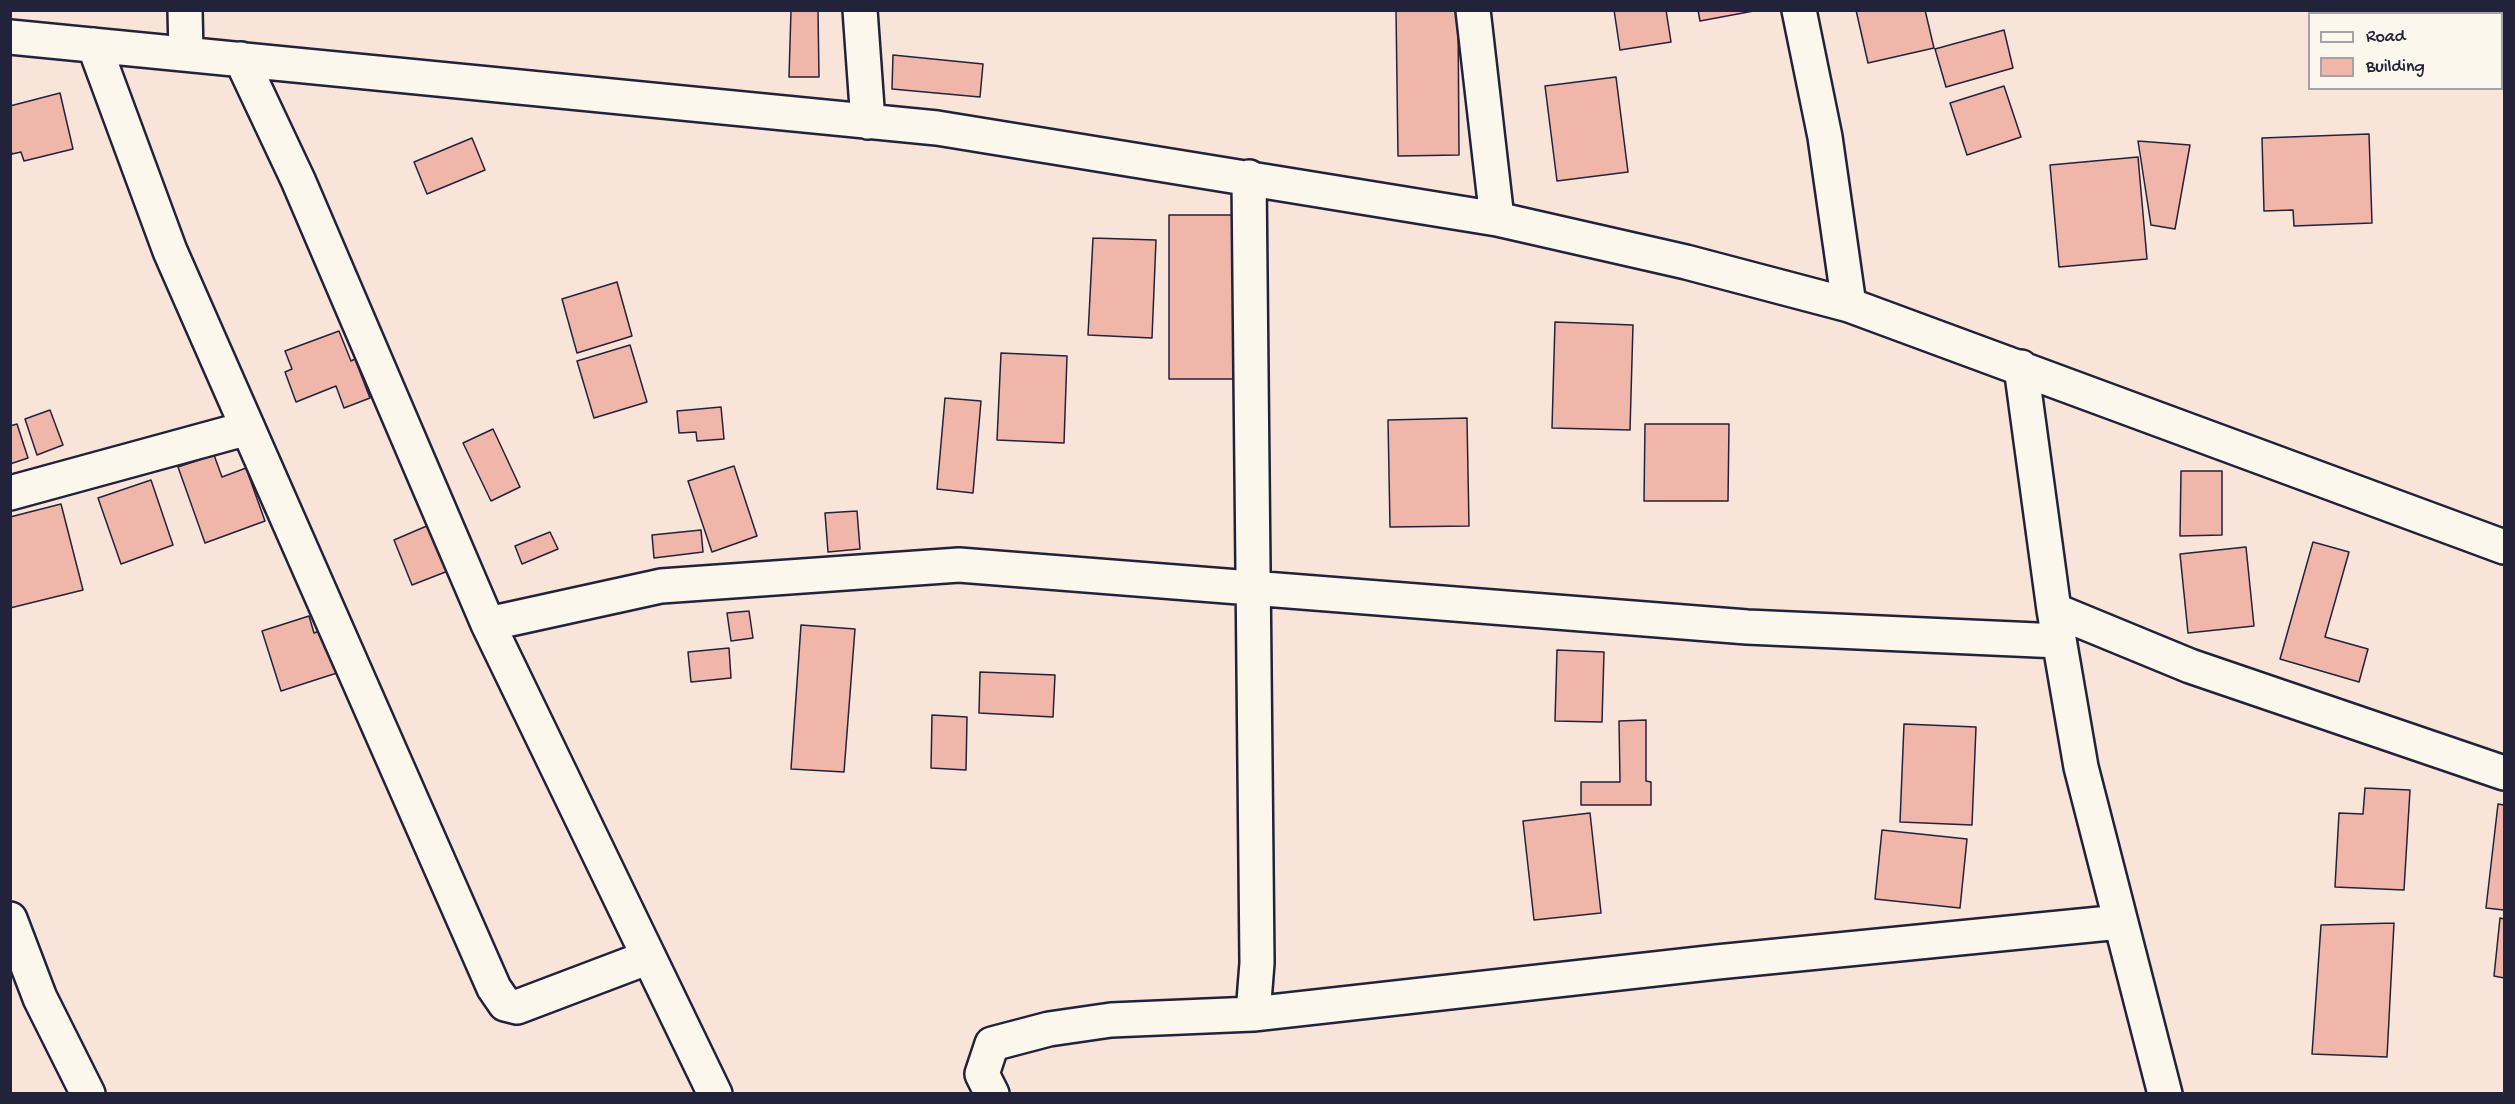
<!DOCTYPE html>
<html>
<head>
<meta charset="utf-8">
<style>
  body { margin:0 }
  #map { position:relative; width:2515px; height:1104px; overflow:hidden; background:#f8e4d8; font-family:"Gochi Hand",sans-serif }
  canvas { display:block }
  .frame { position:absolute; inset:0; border:12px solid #22223b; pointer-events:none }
  .legend { position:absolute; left:2308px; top:12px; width:195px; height:78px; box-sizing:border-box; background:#fbf7ec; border:2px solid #a4a2a5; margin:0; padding:8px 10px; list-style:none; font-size:18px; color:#22223b }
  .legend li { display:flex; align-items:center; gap:12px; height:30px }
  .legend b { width:30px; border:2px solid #a4a2a5 }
</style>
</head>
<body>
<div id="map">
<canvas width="2515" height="1104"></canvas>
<div class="frame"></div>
<ul class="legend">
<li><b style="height:8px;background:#fbf7ec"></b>Road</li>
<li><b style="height:16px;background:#f0b6aa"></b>Building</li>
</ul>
</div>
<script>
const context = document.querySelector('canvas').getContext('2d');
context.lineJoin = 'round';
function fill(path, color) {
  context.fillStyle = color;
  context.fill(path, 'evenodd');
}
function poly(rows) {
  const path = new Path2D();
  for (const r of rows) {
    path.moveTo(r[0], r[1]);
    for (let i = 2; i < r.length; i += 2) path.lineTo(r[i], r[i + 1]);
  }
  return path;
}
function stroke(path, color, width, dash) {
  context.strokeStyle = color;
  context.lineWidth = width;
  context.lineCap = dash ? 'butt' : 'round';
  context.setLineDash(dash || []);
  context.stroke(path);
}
const building = poly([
  [791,10,818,10,819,77,789,77,791,10],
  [1396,10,1458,10,1459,155,1398,156,1396,10],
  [1614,10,1666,10,1671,42,1620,50,1614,10],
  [1698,10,1759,10,1700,21,1698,10],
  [1856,10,1925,10,1934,48,1868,63,1856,10],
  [2004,30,2013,68,1946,87,1935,49,2004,30],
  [893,55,983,64,980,97,892,89,893,55],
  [1616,77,1628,172,1557,181,1545,86,1616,77],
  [2004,86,2021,137,1967,155,1950,103,2004,86],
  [60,93,73,149,24,161,21,152,12,154,10,148,10,106,60,93],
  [2369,134,2372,223,2294,226,2293,210,2264,211,2262,138,2369,134],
  [472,138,485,170,427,194,414,162,472,138],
  [2138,141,2190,145,2175,229,2151,225,2138,141],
  [2138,157,2147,259,2059,267,2050,165,2138,157],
  [1169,215,1235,215,1235,379,1169,379,1169,215],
  [1093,238,1156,240,1152,338,1088,335,1093,238],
  [617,282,632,336,577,353,562,299,617,282],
  [1555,322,1633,325,1630,430,1552,428,1555,322],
  [339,331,351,361,355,359,370,398,344,408,336,386,296,402,285,372,292,369,285,351,339,331],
  [630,345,647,402,594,418,577,361,630,345],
  [1001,353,1067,356,1064,443,997,440,1001,353],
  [945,398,981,401,973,493,937,489,945,398],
  [721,407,724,439,697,441,696,432,679,433,677,411,721,407],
  [50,410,63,445,37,455,25,419,50,410],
  [1467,418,1469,526,1390,527,1388,420,1467,418],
  [17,424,28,458,10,464,10,426,17,424],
  [1645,424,1729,424,1728,501,1644,501,1645,424],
  [493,429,520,487,491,501,463,443,493,429],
  [214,455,222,477,246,468,265,521,205,543,178,467,214,455],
  [734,466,757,536,712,552,688,481,734,466],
  [2181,471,2222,471,2222,535,2180,536,2181,471],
  [151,480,173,545,121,564,98,498,151,480],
  [61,504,83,590,10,608,10,517,61,504],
  [857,511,860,549,828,552,825,513,857,511],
  [429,525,448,571,412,585,394,540,429,525],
  [701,530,703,552,654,558,652,535,701,530],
  [550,532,558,549,522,564,515,546,550,532],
  [2313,542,2349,552,2325,637,2368,649,2359,682,2280,659,2313,542],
  [2246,547,2254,626,2188,633,2180,554,2246,547],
  [749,611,753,638,731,641,727,613,749,611],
  [309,616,314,633,325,629,340,672,281,691,262,631,309,616],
  [801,625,855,629,844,772,791,769,801,625],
  [729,648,731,678,691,682,688,652,729,648],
  [1557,650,1604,652,1602,722,1555,721,1557,650],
  [980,672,1055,675,1053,717,979,713,980,672],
  [932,715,967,717,966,770,931,768,932,715],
  [1646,720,1646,781,1651,782,1651,805,1581,805,1581,782,1620,782,1619,721,1646,720],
  [1904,724,1976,727,1972,825,1900,822,1904,724],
  [2365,788,2410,790,2404,890,2335,887,2339,813,2363,814,2365,788],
  [2498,804,2504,805,2504,910,2486,908,2498,804],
  [1590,813,1601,913,1534,920,1523,821,1590,813],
  [1882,830,1967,839,1960,908,1875,899,1882,830],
  [2500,918,2504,919,2504,978,2494,976,2500,918],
  [2394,923,2387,1057,2312,1054,2321,925,2394,923]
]);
fill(building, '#f0b6aa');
stroke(building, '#22223b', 1.5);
const minor = poly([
  [185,10,186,54],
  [860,10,868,122],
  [1473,10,1497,219],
  [1799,10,1825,137,1849,305],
  [10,37,937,128,1497,219,1686,262,1849,305,2504,547],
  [94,45,170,251,494,988,505,1004,517,1007,649,957],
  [241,59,298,180,488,624,715,1094],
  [1249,177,1257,963,1253,1014],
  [2021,367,2054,610,2081,767,2165,1094],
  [10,493,248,428],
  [2054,610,2190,666,2504,773],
  [488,624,661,586,959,565,1747,627,2059,641],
  [10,919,40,998,88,1094],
  [992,1094,982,1074,992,1044,1049,1029,1111,1020,1253,1014,1717,962,2120,922]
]);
stroke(minor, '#22223b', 38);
stroke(minor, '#fbf7ec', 33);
</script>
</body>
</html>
